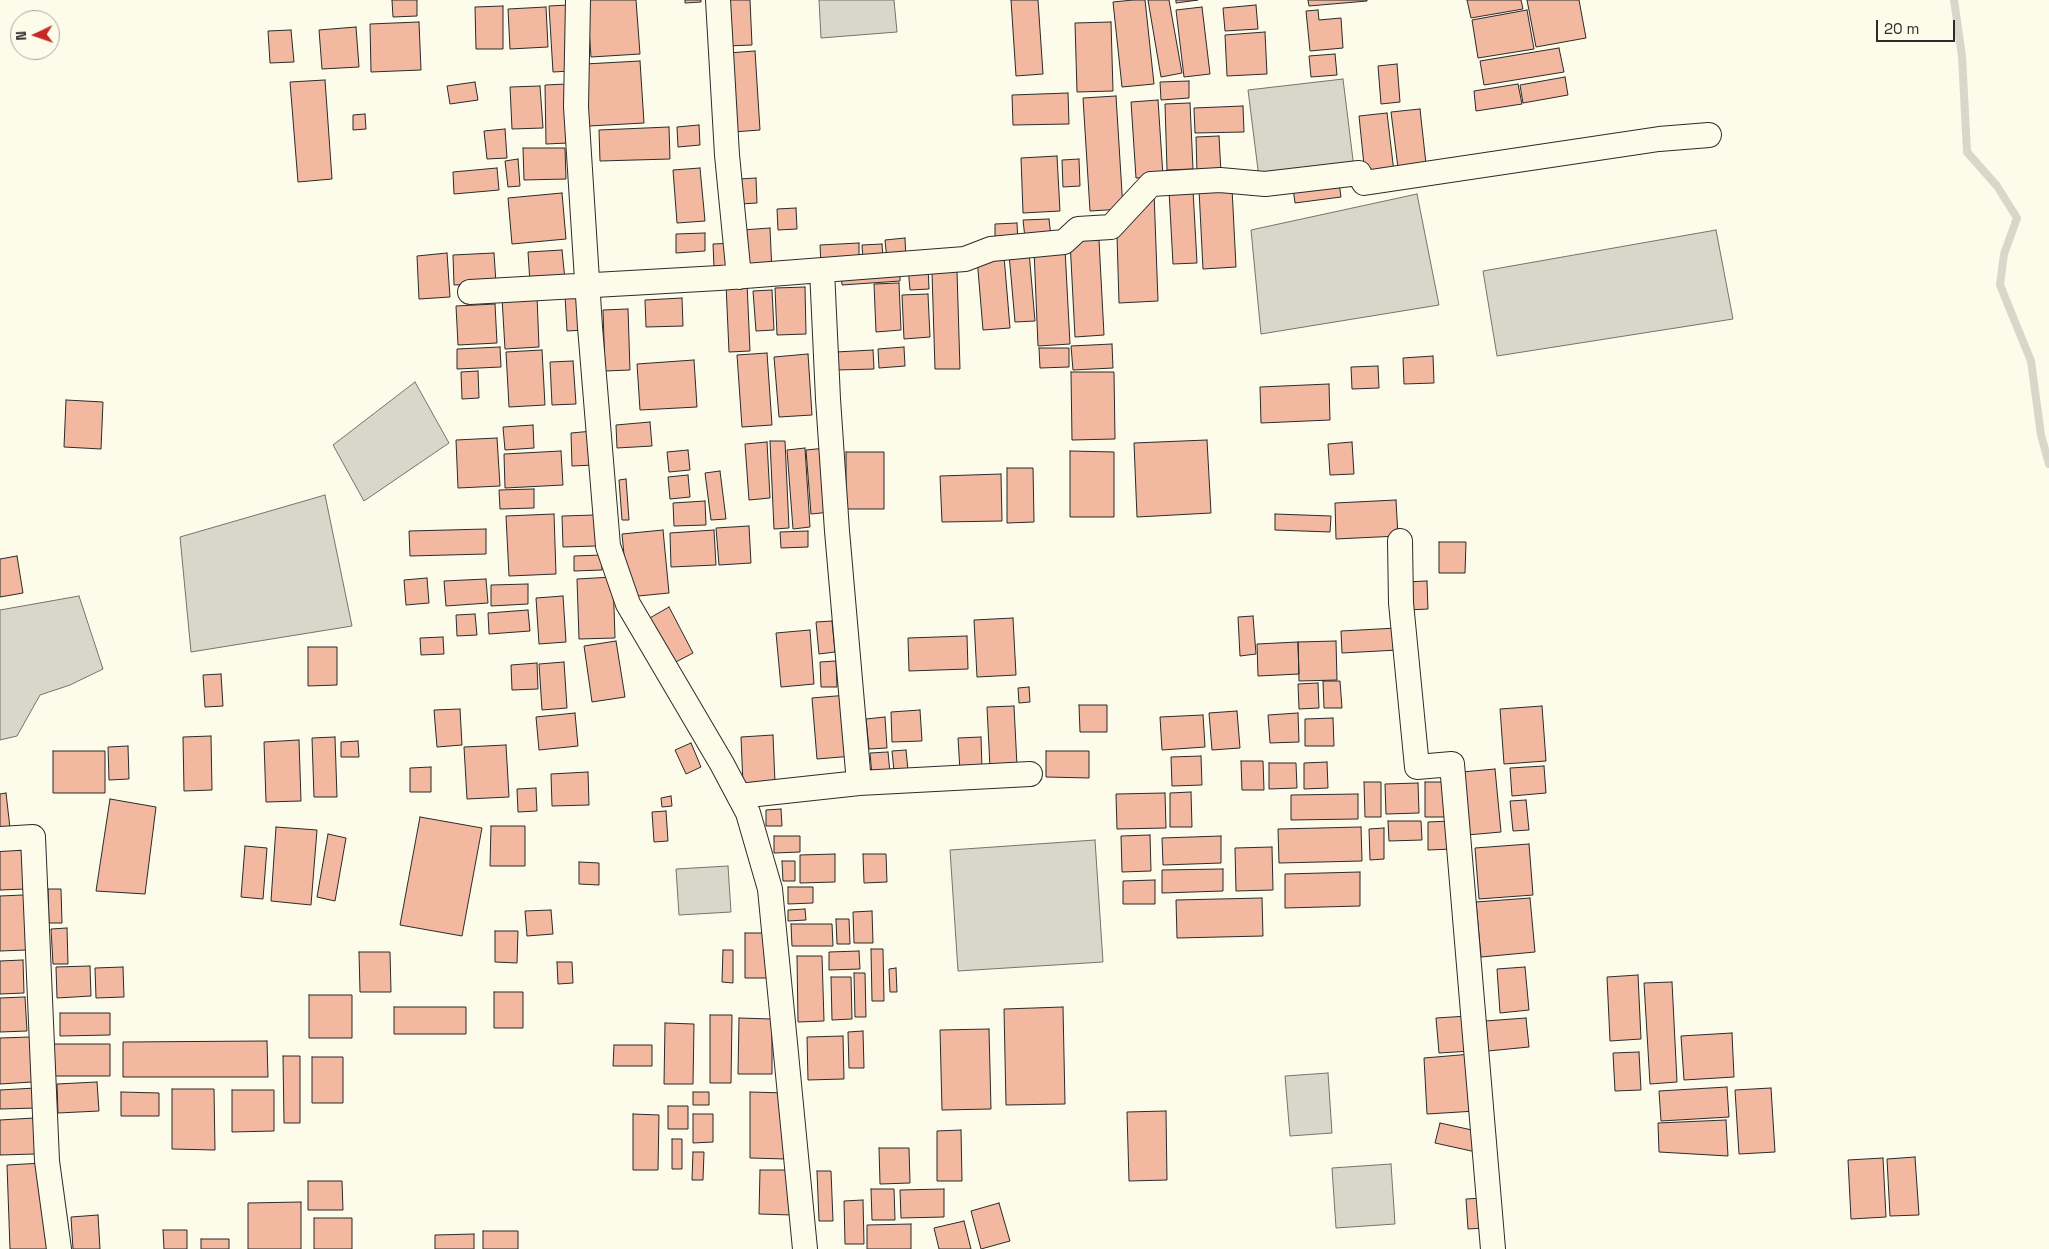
<!DOCTYPE html>
<html>
<head>
<meta charset="utf-8">
<style>
  body { margin:0 }
  #map { position:relative; width:2049px; height:1249px; overflow:hidden; background:#fdfbea; font-family:"Space Grotesk",sans-serif }
  canvas { display:block }
  .north { position:absolute; left:10px; top:10px; width:50px; height:50px; box-sizing:border-box; background:#fdfbea; border:1px solid #a9a89e; border-radius:50%; rotate:267deg; font-size:14px; font-weight:700; line-height:20px; text-align:center; color:#2b2b2b }
  .north::after { content:''; display:block; margin:auto; width:18px; height:22px; background:#c62828; clip-path:polygon(50% 0,100% 100%,50% 72%,0 100%) }
  .scale { position:absolute; left:1876px; top:20px; width:79px; height:22px; box-sizing:border-box; border:2px solid #2b2b2b; border-top:0; padding-left:6px; font-size:15px; line-height:18px; white-space:nowrap; color:#2b2b2b; -webkit-text-stroke:4px #fdfbea; paint-order:stroke }
</style>
</head>
<body>
<div id="map">
<canvas width="2049" height="1249"></canvas>
<div class="north">N</div>
<div class="scale">20 m</div>
</div>
<script>
const context = document.querySelector('canvas').getContext('2d');
context.lineJoin = 'round';
function fill(path, color) {
  context.fillStyle = color;
  context.fill(path, 'evenodd');
}
function poly(rows) {
  const path = new Path2D();
  for (const r of rows) {
    path.moveTo(r[0], r[1]);
    for (let i = 2; i < r.length; i += 2) path.lineTo(r[i], r[i + 1]);
  }
  return path;
}
function stroke(path, color, width, dash) {
  context.strokeStyle = color;
  context.lineWidth = width;
  context.lineCap = dash ? 'butt' : 'round';
  context.setLineDash(dash || []);
  context.stroke(path);
}
const water = poly([
  [819,0,894,0,897,32,821,38,819,0],
  [1343,79,1354,168,1259,178,1248,90,1343,79],
  [1417,194,1439,305,1261,334,1251,230,1417,194],
  [1716,230,1733,319,1497,356,1483,271,1716,230],
  [415,382,449,443,364,501,333,445,415,382],
  [325,495,352,626,191,652,180,537,325,495],
  [79,596,103,669,70,685,40,695,17,736,0,740,0,610,79,596],
  [1095,840,1103,962,958,971,950,850,1095,840],
  [728,866,731,912,679,915,676,869,728,866],
  [1328,1073,1332,1133,1290,1136,1285,1076,1328,1073],
  [1391,1164,1395,1224,1336,1228,1332,1168,1391,1164]
]);
fill(water, '#d8d7c9');
stroke(water, '#74746e', 1);
stroke(poly([
  [1954,0,1962,56,1967,152,1997,186,2017,218,2004,254,2000,285,2031,361,2041,435,2049,464]
]), '#d8d7c9', 8);
const building = poly([
  [392,0,417,0,417,16,393,17,392,0],
  [587,0,636,0,640,54,591,57,587,0],
  [685,0,701,0,701,2,685,3,685,0],
  [723,0,750,0,752,45,725,46,723,0],
  [1011,0,1038,0,1043,74,1016,76,1011,0],
  [1133,0,1145,0,1154,84,1122,87,1113,2,1133,0],
  [1148,0,1169,0,1182,73,1161,77,1148,0],
  [1176,0,1198,0,1176,3,1176,0],
  [1308,0,1367,0,1367,1,1309,6,1308,0],
  [1467,0,1521,0,1523,9,1471,18,1467,0],
  [1527,0,1579,0,1586,38,1536,47,1527,0],
  [568,5,571,71,553,72,549,6,568,5],
  [1256,5,1258,29,1225,31,1223,8,1256,5],
  [503,6,503,49,476,49,475,7,503,6],
  [546,7,548,47,510,49,508,9,546,7],
  [1202,7,1210,74,1184,77,1176,10,1202,7],
  [1318,10,1319,20,1341,18,1343,48,1310,51,1306,11,1318,10],
  [1527,10,1534,49,1478,58,1472,20,1527,10],
  [419,22,421,70,371,72,370,24,419,22],
  [1111,22,1113,91,1077,92,1075,23,1111,22],
  [356,27,359,67,322,69,319,30,356,27],
  [291,30,294,62,270,63,268,31,291,30],
  [1265,32,1267,74,1227,76,1225,35,1265,32],
  [1559,48,1564,72,1484,85,1480,61,1559,48],
  [755,51,760,130,733,132,728,53,755,51],
  [1335,54,1337,75,1311,77,1309,56,1335,54],
  [640,61,644,123,589,126,585,64,640,61],
  [1397,64,1400,102,1381,104,1378,66,1397,64],
  [1565,77,1568,95,1523,103,1520,85,1565,77],
  [325,80,332,179,298,182,290,82,325,80],
  [1189,81,1189,98,1161,100,1160,82,1189,81],
  [475,82,478,100,450,104,447,86,475,82],
  [567,84,568,143,546,144,545,85,567,84],
  [1518,84,1522,104,1476,111,1474,91,1518,84],
  [540,86,543,128,512,129,510,87,540,86],
  [1068,93,1069,124,1013,125,1012,95,1068,93],
  [1116,96,1123,209,1090,211,1083,98,1116,96],
  [1158,100,1163,176,1136,178,1131,102,1158,100],
  [1190,103,1193,169,1167,170,1165,104,1190,103],
  [1243,106,1244,132,1195,133,1194,108,1243,106],
  [1420,109,1426,164,1398,168,1391,112,1420,109],
  [1387,113,1394,172,1365,175,1359,116,1387,113],
  [365,114,366,129,353,130,353,115,365,114],
  [699,125,700,145,678,147,677,127,699,125],
  [669,127,670,159,600,161,599,130,669,127],
  [505,129,507,158,487,159,484,131,505,129],
  [1219,136,1221,173,1197,174,1196,137,1219,136],
  [523,148,565,148,566,179,524,180,523,148],
  [1057,156,1060,211,1023,213,1021,158,1057,156],
  [518,159,520,186,508,187,505,161,518,159],
  [1079,159,1080,186,1063,187,1062,160,1079,159],
  [497,168,499,190,454,194,453,172,497,168],
  [700,168,705,221,677,223,673,170,700,168],
  [756,178,757,203,740,204,739,179,756,178],
  [1339,182,1341,197,1295,203,1293,188,1339,182],
  [1232,188,1236,267,1203,269,1199,190,1232,188],
  [1193,190,1197,263,1173,264,1169,191,1193,190],
  [1154,192,1158,301,1119,303,1117,236,1154,192],
  [562,193,566,239,512,244,508,198,562,193],
  [796,208,797,229,778,230,777,209,796,208],
  [1049,219,1051,237,1025,238,1023,220,1049,219],
  [1017,223,1018,242,995,242,995,224,1017,223],
  [770,228,772,272,745,273,742,230,770,228],
  [705,233,705,251,676,253,676,234,705,233],
  [905,238,906,259,887,260,885,240,905,238],
  [1099,240,1104,335,1075,337,1070,241,1099,240],
  [734,243,736,266,714,267,713,244,734,243],
  [859,243,859,264,821,266,820,245,859,243],
  [882,244,883,259,863,260,862,245,882,244],
  [1065,249,1070,344,1038,346,1034,250,1065,249],
  [562,250,565,280,530,283,528,252,562,250],
  [1029,252,1035,321,1015,322,1009,254,1029,252],
  [447,253,450,297,419,299,417,256,447,253],
  [494,253,496,283,454,285,453,255,494,253],
  [1004,256,1010,328,983,330,977,258,1004,256],
  [928,266,929,289,910,290,908,267,928,266],
  [900,267,900,281,842,285,841,271,900,267],
  [957,271,960,369,935,369,932,272,957,271],
  [747,283,750,351,729,352,726,284,747,283],
  [899,283,901,330,876,332,874,284,899,283],
  [805,287,806,334,777,335,775,288,805,287],
  [772,290,774,330,756,331,753,291,772,290],
  [928,294,930,337,904,339,902,295,928,294],
  [584,295,585,330,567,331,565,296,584,295],
  [537,296,539,347,505,349,502,298,537,296],
  [682,298,683,326,646,327,645,300,682,298],
  [495,304,497,343,458,345,456,306,495,304],
  [628,309,630,370,605,371,603,310,628,309],
  [1112,344,1113,368,1073,370,1071,346,1112,344],
  [500,347,501,367,457,369,457,349,500,347],
  [904,347,905,366,879,368,878,349,904,347],
  [1039,348,1069,348,1069,367,1040,368,1039,348],
  [542,350,545,405,509,407,506,352,542,350],
  [873,350,874,369,837,370,836,352,873,350],
  [767,353,772,425,742,427,737,355,767,353],
  [808,354,812,415,779,417,774,357,808,354],
  [1433,356,1434,383,1404,384,1403,358,1433,356],
  [694,360,697,407,640,410,637,364,694,360],
  [573,361,576,404,552,405,550,362,573,361],
  [1378,366,1379,388,1352,389,1351,367,1378,366],
  [478,371,479,398,462,399,461,372,478,371],
  [1071,372,1114,372,1115,439,1072,440,1071,372],
  [1329,384,1330,420,1261,423,1260,387,1329,384],
  [66,400,103,402,101,449,64,447,66,400],
  [650,422,652,446,617,448,616,425,650,422],
  [533,425,534,448,505,450,503,427,533,425],
  [593,431,595,465,572,466,571,433,593,431],
  [497,438,500,486,458,488,456,440,497,438],
  [1207,440,1211,513,1137,517,1134,443,1207,440],
  [770,441,785,441,789,528,774,529,770,441],
  [767,442,770,498,749,500,745,444,767,442],
  [1352,442,1354,474,1330,475,1328,444,1352,442],
  [805,448,810,527,793,529,787,450,805,448],
  [826,448,831,512,811,514,806,450,826,448],
  [688,450,690,470,669,472,667,452,688,450],
  [561,451,563,485,505,488,504,454,561,451],
  [1070,451,1114,452,1114,517,1070,517,1070,451],
  [846,452,884,452,884,509,846,509,846,452],
  [1007,468,1033,468,1034,522,1007,523,1007,468],
  [720,471,726,519,711,520,705,473,720,471],
  [1001,474,1002,521,942,522,940,476,1001,474],
  [688,475,690,497,670,499,668,477,688,475],
  [626,479,629,520,622,520,619,480,626,479],
  [534,489,534,508,500,509,499,490,534,489],
  [1396,500,1398,536,1336,539,1335,503,1396,500],
  [705,501,706,525,674,526,673,503,705,501],
  [554,514,556,574,509,576,506,516,554,514],
  [1275,514,1331,516,1330,532,1275,530,1275,514],
  [595,515,596,546,563,547,562,516,595,515],
  [749,526,751,563,719,565,716,528,749,526],
  [486,529,486,554,410,556,409,531,486,529],
  [663,530,669,593,628,597,622,534,663,530],
  [714,530,716,565,671,567,670,533,714,530],
  [808,531,808,547,781,548,780,532,808,531],
  [1439,542,1466,542,1465,573,1439,573,1439,542],
  [602,555,602,570,574,571,574,556,602,555],
  [17,556,23,593,0,597,0,559,17,556],
  [613,577,615,638,579,639,577,579,613,577],
  [427,578,429,603,406,605,404,580,427,578],
  [486,579,488,603,446,606,444,581,486,579],
  [1427,581,1428,609,1407,610,1405,582,1427,581],
  [528,584,528,604,491,606,491,585,528,584],
  [563,596,566,642,539,644,536,598,563,596],
  [669,607,693,653,672,664,648,619,669,607],
  [528,610,530,631,489,634,488,613,528,610],
  [475,614,477,635,457,636,456,615,475,614],
  [1253,616,1256,654,1240,656,1238,617,1253,616],
  [1013,618,1016,675,977,677,974,620,1013,618],
  [832,621,835,652,819,654,816,622,832,621],
  [1397,628,1398,650,1342,653,1341,631,1397,628],
  [810,630,814,684,781,687,776,633,810,630],
  [967,636,968,669,909,671,908,638,967,636],
  [443,637,444,654,421,655,420,638,443,637],
  [616,641,625,697,592,702,584,646,616,641],
  [1336,641,1337,680,1299,681,1298,642,1336,641],
  [1298,642,1299,674,1258,676,1257,644,1298,642],
  [308,647,337,647,337,685,308,686,308,647],
  [836,661,837,687,821,687,820,662,836,661],
  [564,662,567,708,542,710,539,664,564,662],
  [537,663,538,689,512,690,511,665,537,663],
  [221,674,223,706,205,707,203,675,221,674],
  [1323,681,1340,681,1342,708,1324,708,1323,681],
  [1318,683,1319,708,1299,709,1298,684,1318,683],
  [1029,687,1030,702,1019,703,1018,688,1029,687],
  [848,695,853,756,817,759,812,698,848,695],
  [1079,705,1107,705,1107,732,1080,732,1079,705],
  [1014,706,1017,766,990,768,987,707,1014,706],
  [1542,706,1546,761,1504,764,1500,709,1542,706],
  [460,709,462,745,437,747,434,710,460,709],
  [920,710,922,741,892,742,891,712,920,710],
  [1237,711,1240,748,1212,750,1209,713,1237,711],
  [575,713,578,746,539,750,536,717,575,713],
  [1298,713,1299,742,1270,743,1268,715,1298,713],
  [1203,715,1205,747,1162,750,1160,717,1203,715],
  [885,717,887,748,869,749,866,719,885,717],
  [1333,718,1334,746,1305,746,1305,719,1333,718],
  [773,735,775,783,743,785,741,737,773,735],
  [211,736,212,790,184,791,183,737,211,736],
  [335,737,337,797,314,797,312,738,335,737],
  [981,737,982,770,960,771,958,738,981,737],
  [299,740,301,801,266,802,264,742,299,740],
  [358,741,359,757,341,757,341,742,358,741],
  [691,743,701,767,686,774,675,750,691,743],
  [506,745,509,797,467,799,464,747,506,745],
  [128,746,129,779,109,780,108,747,128,746],
  [906,750,908,770,894,771,892,751,906,750],
  [53,751,105,751,105,793,53,793,53,751],
  [1046,751,1089,751,1089,778,1046,777,1046,751],
  [888,752,890,773,872,775,870,753,888,752],
  [1201,756,1202,785,1172,786,1171,757,1201,756],
  [1241,761,1263,761,1264,790,1242,790,1241,761],
  [1327,762,1328,788,1304,789,1304,763,1327,762],
  [1269,763,1296,763,1297,788,1269,789,1269,763],
  [1544,766,1546,793,1512,796,1510,768,1544,766],
  [431,767,431,792,410,792,410,768,431,767],
  [1495,769,1501,832,1467,835,1462,772,1495,769],
  [588,772,589,805,552,806,551,774,588,772],
  [1364,782,1381,782,1381,817,1365,817,1364,782],
  [1425,782,1451,782,1452,817,1425,817,1425,782],
  [1418,783,1419,813,1386,814,1385,784,1418,783],
  [536,788,537,811,518,812,517,789,536,788],
  [1191,792,1192,827,1170,827,1170,793,1191,792],
  [6,793,10,828,0,829,0,794,6,793],
  [1165,793,1166,828,1117,829,1116,794,1165,793],
  [1358,794,1358,819,1291,820,1291,795,1358,794],
  [671,796,672,806,662,807,661,798,671,796],
  [110,799,156,807,145,894,96,891,110,799],
  [1526,800,1529,830,1513,831,1510,801,1526,800],
  [781,809,782,826,766,826,766,810,781,809],
  [666,811,668,841,654,842,652,812,666,811],
  [420,817,482,828,462,936,400,925,420,817],
  [1388,821,1421,821,1422,840,1389,841,1388,821],
  [1451,821,1452,849,1428,850,1428,822,1451,821],
  [491,826,525,826,525,866,490,866,491,826],
  [276,827,317,830,311,905,271,901,276,827],
  [1361,827,1362,861,1279,863,1278,829,1361,827],
  [1384,828,1384,859,1370,860,1369,829,1384,828],
  [328,834,346,838,335,901,317,897,328,834],
  [1150,835,1151,871,1122,872,1121,836,1150,835],
  [774,836,800,836,800,852,774,853,774,836],
  [1221,836,1221,863,1163,865,1162,838,1221,836],
  [1529,844,1533,895,1479,899,1475,848,1529,844],
  [24,846,26,889,0,890,0,847,24,846],
  [245,846,267,848,263,899,241,897,245,846],
  [1272,847,1273,890,1236,891,1235,848,1272,847],
  [835,854,835,882,800,883,800,855,835,854],
  [863,854,886,854,887,882,864,883,863,854],
  [782,861,795,861,795,881,783,881,782,861],
  [579,862,599,863,599,885,579,884,579,862],
  [1223,869,1223,891,1162,893,1162,870,1223,869],
  [1360,872,1360,906,1285,908,1285,874,1360,872],
  [1155,880,1155,904,1123,904,1123,881,1155,880],
  [788,887,813,887,813,903,788,904,788,887],
  [48,889,61,889,62,923,49,923,48,889],
  [24,895,26,950,0,951,0,896,24,895],
  [1262,898,1263,936,1177,938,1176,900,1262,898],
  [1530,898,1535,952,1481,957,1476,902,1530,898],
  [805,909,806,920,788,921,788,910,805,909],
  [551,910,553,934,527,936,525,911,551,910],
  [872,911,873,943,854,943,853,912,872,911],
  [836,919,849,919,850,944,837,944,836,919],
  [791,924,832,924,833,946,792,946,791,924],
  [67,928,68,964,53,964,51,929,67,928],
  [495,931,518,931,517,963,495,962,495,931],
  [745,933,767,933,767,978,745,978,745,933],
  [871,949,883,949,884,1001,872,1001,871,949],
  [723,950,733,950,733,983,722,982,723,950],
  [859,951,860,969,829,970,829,952,859,951],
  [359,952,390,952,391,992,360,992,359,952],
  [797,956,822,956,824,1021,798,1022,797,956],
  [23,960,24,993,0,994,0,961,23,960],
  [557,962,572,962,573,983,558,984,557,962],
  [90,966,91,996,57,998,56,967,90,966],
  [123,967,124,997,96,998,95,968,123,967],
  [1525,967,1529,1010,1500,1013,1497,969,1525,967],
  [896,968,897,992,890,992,889,969,896,968],
  [854,973,865,973,866,1017,855,1017,854,973],
  [1638,975,1641,1039,1610,1041,1607,977,1638,975],
  [831,977,851,977,852,1019,832,1020,831,977],
  [1672,982,1677,1082,1650,1084,1644,983,1672,982],
  [494,992,523,992,523,1028,494,1028,494,992],
  [309,995,352,995,352,1038,309,1038,309,995],
  [25,997,27,1031,0,1032,0,998,25,997],
  [394,1007,466,1007,466,1034,394,1034,394,1007],
  [1063,1007,1065,1104,1006,1105,1004,1009,1063,1007],
  [60,1013,110,1013,110,1035,60,1036,60,1013],
  [710,1015,732,1015,731,1083,710,1083,710,1015],
  [1468,1016,1471,1051,1439,1053,1436,1018,1468,1016],
  [739,1018,772,1019,772,1074,738,1074,739,1018],
  [1526,1018,1529,1047,1488,1051,1485,1021,1526,1018],
  [665,1023,694,1024,693,1084,664,1084,665,1023],
  [989,1029,991,1109,942,1110,940,1030,989,1029],
  [863,1031,864,1068,849,1068,848,1032,863,1031],
  [1732,1033,1734,1077,1684,1080,1681,1036,1732,1033],
  [843,1036,844,1079,808,1080,807,1037,843,1036],
  [30,1037,32,1082,0,1084,0,1038,30,1037],
  [267,1041,268,1077,123,1077,123,1042,267,1041],
  [53,1044,110,1044,110,1076,53,1076,53,1044],
  [614,1045,652,1045,652,1066,613,1066,614,1045],
  [1639,1052,1641,1090,1615,1091,1613,1053,1639,1052],
  [1472,1054,1476,1111,1427,1114,1424,1058,1472,1054],
  [283,1056,300,1056,300,1123,284,1123,283,1056],
  [312,1057,343,1057,343,1103,312,1103,312,1057],
  [97,1082,99,1111,58,1113,57,1084,97,1082],
  [1727,1087,1729,1117,1661,1121,1659,1091,1727,1087],
  [36,1088,36,1108,0,1109,0,1090,36,1088],
  [1771,1088,1775,1152,1739,1154,1735,1090,1771,1088],
  [172,1089,214,1089,215,1150,172,1149,172,1089],
  [232,1090,274,1090,274,1131,232,1132,232,1090],
  [121,1092,159,1093,159,1116,121,1116,121,1092],
  [693,1092,709,1092,709,1105,693,1105,693,1092],
  [750,1092,786,1093,786,1159,750,1158,750,1092],
  [668,1106,688,1106,688,1129,668,1129,668,1106],
  [1166,1111,1167,1180,1129,1181,1127,1112,1166,1111],
  [633,1114,659,1115,658,1170,633,1170,633,1114],
  [693,1114,713,1114,713,1142,693,1143,693,1114],
  [34,1118,35,1154,0,1155,0,1120,34,1118],
  [1726,1120,1728,1156,1659,1152,1658,1123,1726,1120],
  [1440,1123,1481,1132,1476,1152,1435,1143,1440,1123],
  [961,1130,962,1181,937,1181,937,1131,961,1130],
  [672,1139,682,1139,682,1169,672,1169,672,1139],
  [879,1148,909,1148,910,1183,880,1184,879,1148],
  [693,1152,704,1152,703,1180,692,1180,693,1152],
  [1915,1157,1919,1215,1890,1216,1887,1159,1915,1157],
  [1883,1158,1886,1217,1851,1219,1848,1160,1883,1158],
  [43,1163,47,1249,10,1249,7,1165,43,1163],
  [760,1170,792,1170,792,1215,759,1214,760,1170],
  [817,1171,831,1171,833,1221,819,1221,817,1171],
  [308,1181,342,1181,343,1210,308,1210,308,1181],
  [871,1189,894,1189,895,1220,872,1220,871,1189],
  [944,1189,944,1217,901,1218,900,1190,944,1189],
  [1483,1198,1485,1228,1468,1229,1466,1199,1483,1198],
  [863,1200,864,1244,845,1244,844,1201,863,1200],
  [301,1202,301,1249,248,1249,248,1203,301,1202],
  [999,1203,1010,1241,981,1249,971,1211,999,1203],
  [98,1215,100,1249,73,1249,71,1217,98,1215],
  [314,1218,352,1218,352,1249,314,1249,314,1218],
  [964,1221,971,1249,939,1249,934,1228,964,1221],
  [911,1224,911,1249,867,1249,867,1225,911,1224],
  [163,1230,187,1230,187,1249,164,1249,163,1230],
  [483,1231,518,1231,518,1249,483,1249,483,1231],
  [474,1234,474,1249,435,1249,435,1235,474,1234],
  [201,1239,229,1239,229,1249,201,1249,201,1239]
]);
fill(building, '#f2b8a0');
stroke(building, '#2b2b2b', 1);
const street = poly([
  [578,0,576,107,590,327,608,546,628,604,722,764,748,813,770,889,805,1249],
  [718,0,727,155,739,277],
  [822,270,828,399,837,531,859,783],
  [470,292,719,278,965,259,991,249,1064,242,1078,229,1111,227,1151,184,1220,180,1265,184,1359,173,1364,183,1659,139,1709,135],
  [1400,541,1401,603,1417,767,1452,764,1493,1249],
  [739,796,859,783,1030,774],
  [0,839,33,837,47,1161,59,1249]
]);
stroke(street, '#2b2b2b', 26);
stroke(street, '#fdfbea', 24);
</script>
</body>
</html>
